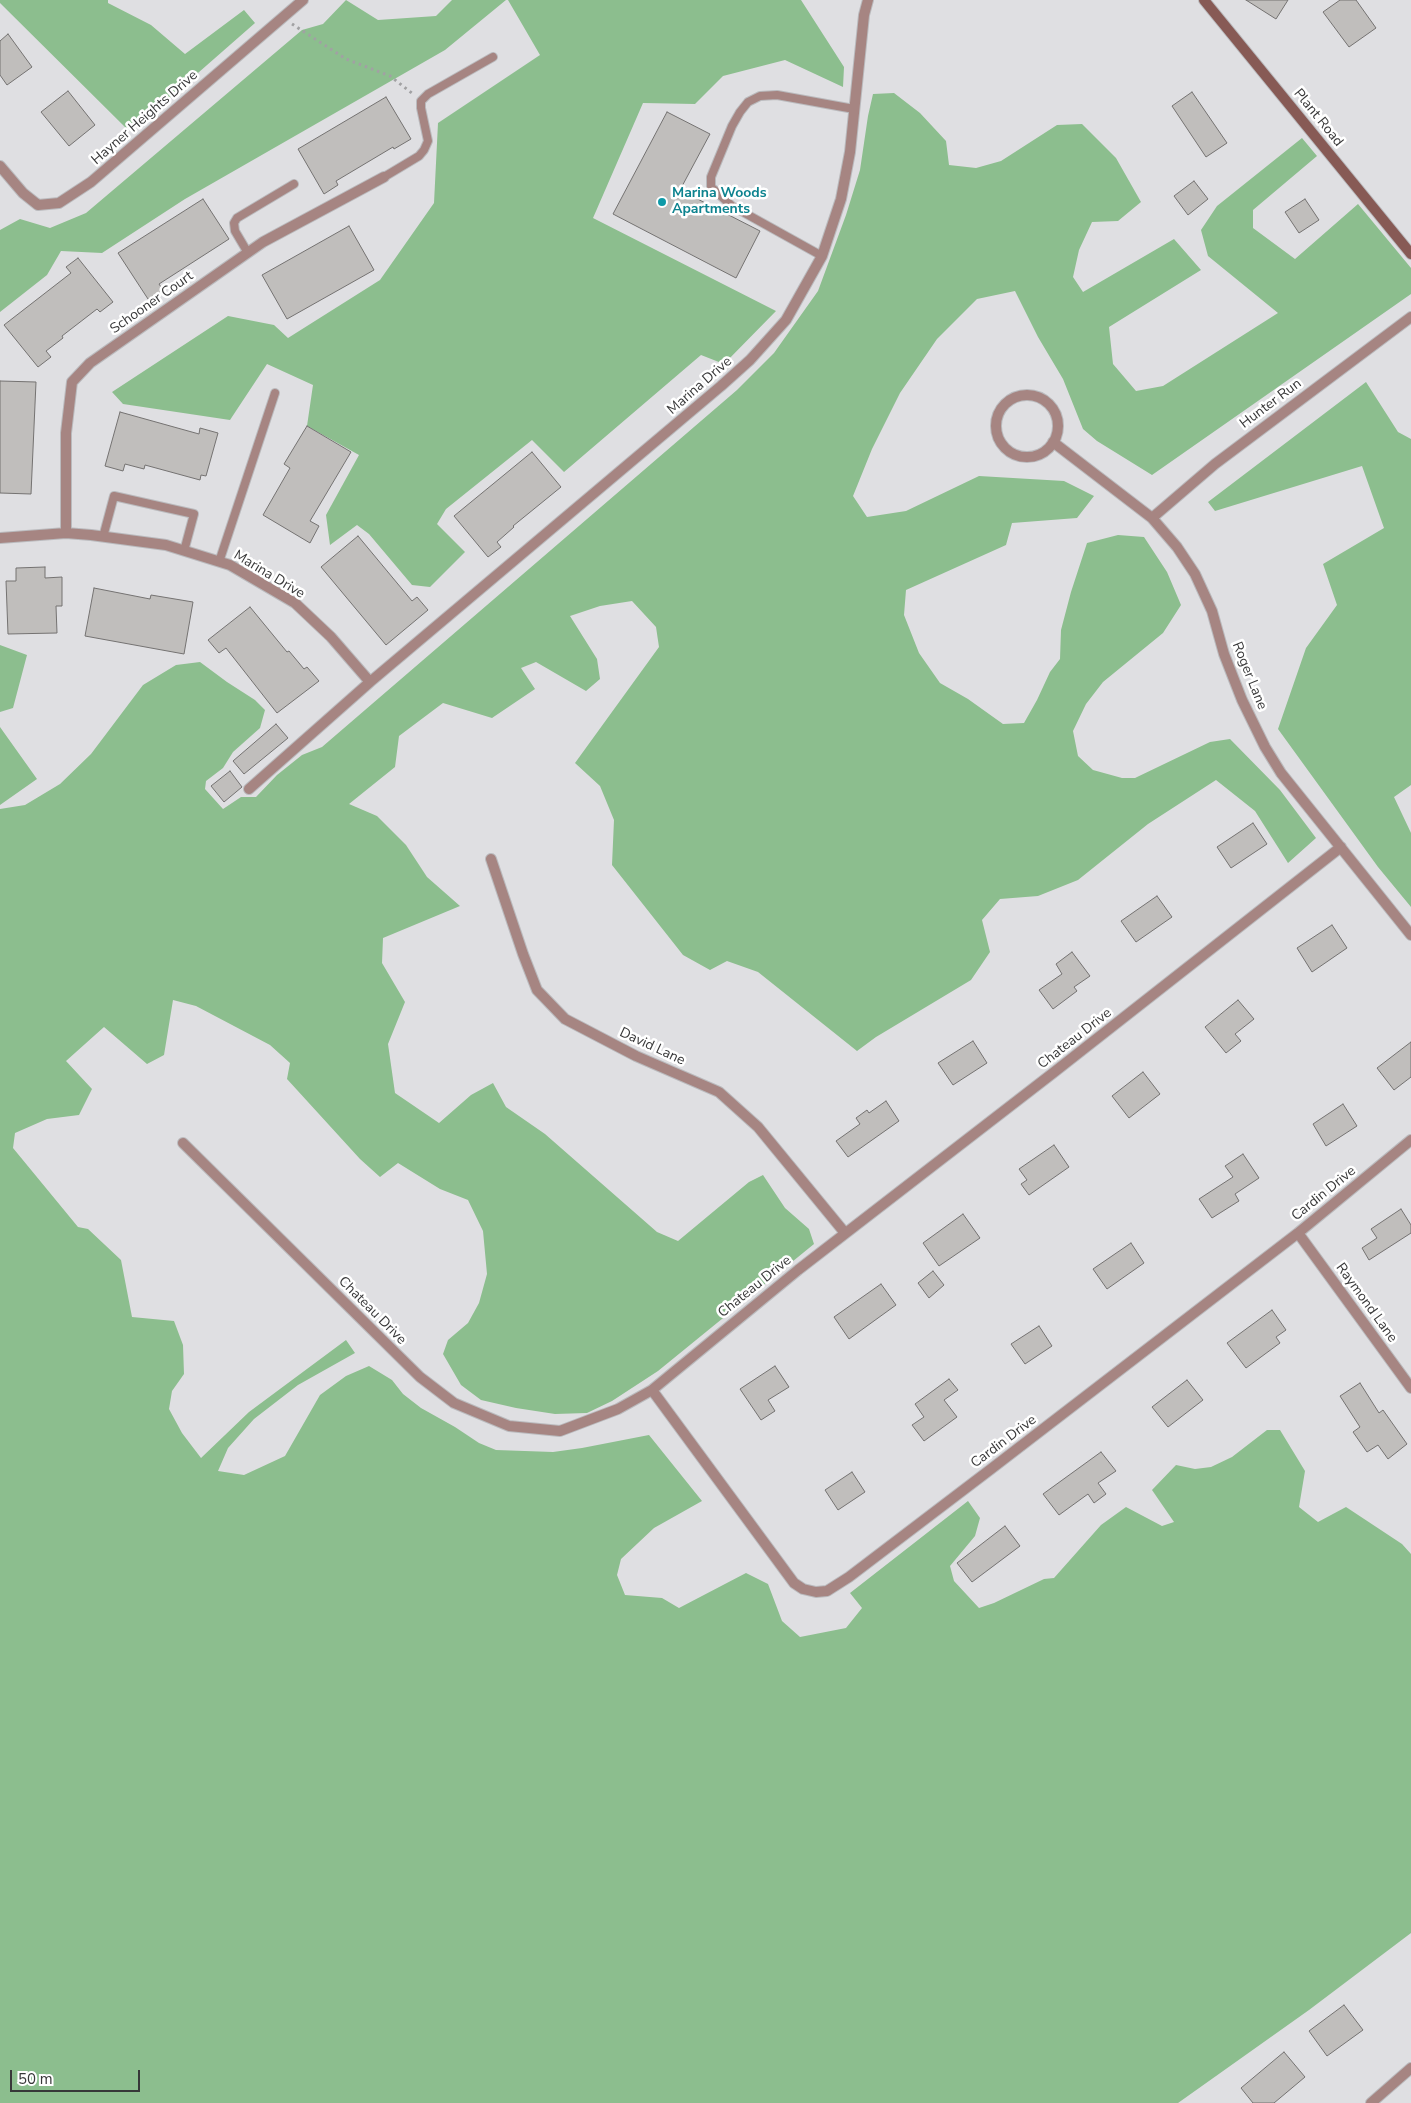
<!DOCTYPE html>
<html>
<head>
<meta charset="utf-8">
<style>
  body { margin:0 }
  #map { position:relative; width:1411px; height:2103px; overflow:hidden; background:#dfdfe2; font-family:"Nunito Sans",sans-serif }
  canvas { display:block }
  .scale { position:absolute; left:10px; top:2070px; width:130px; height:22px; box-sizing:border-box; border:2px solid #383839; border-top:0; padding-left:6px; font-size:15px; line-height:18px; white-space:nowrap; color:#383839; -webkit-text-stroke:4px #fff; paint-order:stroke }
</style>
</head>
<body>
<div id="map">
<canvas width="1411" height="2103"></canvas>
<div class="scale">50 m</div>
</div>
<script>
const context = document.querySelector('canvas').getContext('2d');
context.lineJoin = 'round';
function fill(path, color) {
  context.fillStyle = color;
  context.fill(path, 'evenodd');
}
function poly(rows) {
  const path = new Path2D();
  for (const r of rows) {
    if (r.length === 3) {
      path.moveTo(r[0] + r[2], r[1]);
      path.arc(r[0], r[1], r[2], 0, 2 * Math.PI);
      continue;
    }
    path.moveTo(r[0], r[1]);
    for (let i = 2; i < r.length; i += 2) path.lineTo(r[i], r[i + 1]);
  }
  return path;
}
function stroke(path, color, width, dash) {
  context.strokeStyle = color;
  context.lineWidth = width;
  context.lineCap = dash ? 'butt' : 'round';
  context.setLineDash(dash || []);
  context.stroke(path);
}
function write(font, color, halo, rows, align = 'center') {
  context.font = font + ' "Nunito Sans",sans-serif';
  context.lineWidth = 5;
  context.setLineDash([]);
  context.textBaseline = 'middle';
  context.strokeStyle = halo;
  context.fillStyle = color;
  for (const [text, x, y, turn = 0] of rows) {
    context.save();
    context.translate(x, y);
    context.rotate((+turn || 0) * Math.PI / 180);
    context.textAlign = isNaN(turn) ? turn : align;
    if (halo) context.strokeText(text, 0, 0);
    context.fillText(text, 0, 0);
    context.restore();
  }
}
fill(poly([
  [0,0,108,0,108,3,151,25,185,54,244,10,255,23,150,115,126,128,0,3],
  [346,0,378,20,436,16,452,0,506,0,445,50,185,199,102,253,61,251,47,275,0,312,0,230,20,219,50,228,86,213,302,30,323,24],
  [508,0,801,0,844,67,843,87,785,60,723,76,695,104,643,103,593,218,776,311,724,364,701,355,564,472,532,440,446,509,437,524,465,552,430,587,412,585,369,534,357,525,330,545,326,515,359,455,307,426,313,385,267,364,230,420,123,404,112,392,228,316,274,325,288,338,380,280,434,203,438,123,540,55],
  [894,93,920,113,946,141,949,165,976,168,1001,161,1057,125,1082,124,1116,158,1141,202,1118,221,1092,222,1079,250,1073,277,1083,292,1174,239,1201,270,1109,327,1113,364,1136,391,1163,386,1278,313,1208,256,1201,230,1217,206,1302,138,1317,156,1253,210,1253,228,1295,259,1358,204,1411,268,1411,294,1152,475,1097,441,1083,429,1063,379,1038,337,1015,291,977,299,937,339,900,393,872,449,853,496,867,517,906,511,979,476,1064,481,1094,496,1077,518,1012,523,1006,545,906,590,904,615,919,653,940,683,968,699,1003,724,1024,723,1037,700,1050,672,1060,659,1061,630,1071,592,1087,543,1118,535,1144,537,1167,572,1181,605,1163,633,1103,682,1086,704,1073,731,1078,756,1093,770,1122,778,1135,778,1210,742,1230,739,1280,790,1316,838,1288,863,1255,811,1216,780,1148,824,1078,880,1038,896,1000,899,982,920,990,952,971,980,876,1037,857,1051,758,972,727,961,710,970,683,955,612,865,614,820,600,786,575,763,659,647,656,627,632,601,600,606,570,616,597,659,600,679,586,691,536,662,521,668,535,689,492,718,443,703,399,736,395,767,349,804,377,816,406,845,427,877,460,906,383,938,382,963,405,1002,388,1044,395,1093,439,1123,471,1095,493,1083,506,1107,545,1134,657,1232,678,1241,749,1182,763,1175,785,1208,809,1229,814,1244,658,1371,612,1401,587,1413,555,1414,516,1408,481,1400,461,1385,443,1354,448,1340,468,1323,479,1303,487,1274,483,1231,468,1200,440,1189,398,1163,380,1177,360,1159,287,1079,290,1063,270,1045,196,1006,173,1000,164,1055,147,1064,104,1027,66,1061,92,1089,79,1115,47,1119,15,1133,13,1148,78,1227,88,1229,121,1260,132,1317,174,1321,183,1345,184,1374,172,1391,169,1409,182,1433,201,1458,249,1412,346,1340,355,1353,298,1385,254,1419,228,1448,218,1471,244,1475,285,1456,320,1395,346,1376,369,1366,392,1380,403,1394,421,1408,455,1427,479,1443,496,1450,553,1452,582,1448,649,1435,702,1501,654,1528,621,1559,617,1575,625,1595,662,1598,679,1608,746,1573,768,1584,782,1621,800,1637,846,1628,862,1608,850,1593,968,1501,980,1518,975,1536,950,1566,954,1581,979,1608,994,1603,1044,1579,1054,1578,1101,1525,1126,1507,1162,1526,1174,1522,1152,1490,1176,1465,1195,1469,1211,1467,1232,1457,1267,1430,1280,1430,1305,1471,1299,1507,1318,1522,1346,1507,1402,1544,1411,1554,1411,1933,1309,2010,1178,2103,0,2103,0,809,25,805,60,784,91,754,143,685,176,665,200,662,227,682,255,700,265,710,260,728,233,752,223,768,206,781,205,789,223,809,241,797,256,797,277,775,302,755,322,747,737,390,774,353,818,291,846,215,860,170,868,116,873,94],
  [1366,382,1398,432,1411,439,1411,785,1394,797,1411,833,1411,907,1378,867,1278,729,1306,648,1337,605,1323,564,1384,528,1362,466,1215,511,1208,502],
  [0,645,27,655,13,708,0,712],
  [0,727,37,779,0,805]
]), '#8cbe8e');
const building = poly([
  [1246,0,1288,0,1276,19,1246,0],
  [1340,0,1356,0,1376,28,1349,47,1323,12,1340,0],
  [8,34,32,67,7,85,0,75,0,41,8,34],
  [68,91,95,125,69,146,41,112,68,91],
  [1192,92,1227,143,1206,157,1172,106,1192,92],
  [386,97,411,139,394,149,393,147,336,181,338,185,324,194,298,149,386,97],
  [667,112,710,134,680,190,760,231,736,278,613,214,667,112],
  [1194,181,1208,199,1188,215,1174,196,1194,181],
  [203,199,229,239,159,284,163,290,148,299,118,253,203,199],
  [1305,199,1319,220,1299,233,1285,212,1305,199],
  [349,226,374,270,287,319,262,275,349,226],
  [78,258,113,302,100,312,97,309,62,336,63,338,46,351,51,357,38,367,4,325,71,273,66,267,78,258],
  [0,381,36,382,31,494,0,493,0,381],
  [120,412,199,434,200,428,218,433,206,476,201,475,200,480,145,465,144,469,125,464,123,471,105,466,120,412],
  [307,426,351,452,310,521,319,526,310,543,263,515,290,468,284,464,307,426],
  [532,452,561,487,513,526,514,527,497,542,501,547,488,557,454,516,532,452],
  [358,536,412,601,417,597,428,610,386,645,321,567,358,536],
  [45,567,45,578,62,577,62,606,56,606,57,633,8,634,6,581,16,581,16,568,45,567],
  [94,588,150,599,151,595,193,602,184,654,85,636,94,588],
  [250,607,287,652,289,651,304,669,307,667,319,681,277,713,226,648,219,653,208,640,250,607],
  [276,724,288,738,244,774,233,761,276,724],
  [230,771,242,787,224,802,211,786,230,771],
  [1253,823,1267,844,1231,868,1217,847,1253,823],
  [1157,896,1172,917,1136,942,1121,921,1157,896],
  [1332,925,1347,948,1312,972,1297,948,1332,925],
  [1072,952,1090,976,1074,987,1077,991,1053,1009,1039,990,1062,974,1056,964,1072,952],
  [1238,1000,1254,1019,1235,1034,1241,1041,1226,1053,1205,1027,1238,1000],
  [973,1041,987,1063,953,1085,938,1063,973,1041],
  [1411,1042,1411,1077,1394,1090,1377,1068,1411,1042],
  [1143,1072,1160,1094,1129,1118,1112,1096,1143,1072],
  [886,1101,899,1121,848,1157,836,1141,860,1124,856,1118,867,1110,869,1113,886,1101],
  [1343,1104,1357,1126,1326,1146,1313,1124,1343,1104],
  [1054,1145,1069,1167,1029,1195,1021,1184,1027,1180,1019,1169,1054,1145],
  [1243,1154,1259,1178,1235,1194,1239,1201,1212,1218,1199,1199,1233,1177,1225,1166,1243,1154],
  [1401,1209,1411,1225,1411,1233,1369,1260,1362,1248,1377,1238,1371,1229,1401,1209],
  [963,1214,980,1238,939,1266,923,1243,963,1214],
  [1131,1243,1144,1263,1107,1289,1093,1269,1131,1243],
  [933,1271,944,1285,929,1298,918,1283,933,1271],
  [881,1284,896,1305,849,1339,834,1317,881,1284],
  [1272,1310,1286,1330,1276,1337,1280,1343,1246,1368,1227,1343,1272,1310],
  [1039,1326,1052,1346,1025,1364,1011,1344,1039,1326],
  [775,1366,789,1387,768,1400,775,1411,761,1420,740,1389,775,1366],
  [949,1379,958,1390,944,1400,957,1417,924,1441,912,1425,924,1417,915,1404,949,1379],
  [1187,1380,1203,1400,1168,1427,1152,1407,1187,1380],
  [1360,1383,1379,1413,1383,1410,1407,1444,1388,1459,1378,1445,1367,1452,1353,1432,1360,1427,1340,1396,1360,1383],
  [1101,1452,1116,1471,1098,1483,1106,1494,1094,1503,1088,1494,1059,1515,1043,1494,1101,1452],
  [852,1472,865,1492,838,1510,825,1490,852,1472],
  [1005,1526,1020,1546,972,1582,957,1563,1005,1526],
  [1344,2005,1363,2030,1327,2056,1309,2031,1344,2005],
  [1284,2052,1305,2077,1274,2103,1253,2103,1241,2088,1284,2052]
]);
fill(building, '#c0bebc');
stroke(building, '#747271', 1);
const lane = poly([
  [384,177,419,156,424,150,428,141,421,108,421,101,428,94,493,57],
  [248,253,235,231,234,223,237,218,294,184],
  [822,256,732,206,711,187,711,177,732,126,740,112,748,102,760,96,777,95,854,109],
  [103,537,114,496,194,514,184,551],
  [219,562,275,393]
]);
const street = poly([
  [0,166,23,193,38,205,59,203,91,182,303,0],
  [1027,426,31],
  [1053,442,1152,518,1177,547,1195,574,1212,611,1224,654,1242,700,1265,747,1281,773,1411,935],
  [1152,518,1215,464,1411,317],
  [66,533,66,433,72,382,90,363,263,242,384,177],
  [0,538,66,533,91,535,166,545,230,565,295,603,331,637,370,682],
  [249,789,370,682,721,386,750,360,786,320,822,256,841,199,850,152,864,15,868,0],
  [491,859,523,954,537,990,565,1019,636,1056,719,1092,758,1127,845,1233],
  [183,1143,420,1377,454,1403,509,1426,560,1431,618,1409,652,1390,798,1270,1053,1073,1341,847],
  [1298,1233,1411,1388],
  [652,1390,794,1583,803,1589,816,1592,827,1591,849,1577,991,1469,1298,1233,1411,1140],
  [1371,2103,1411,2068]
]);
const secondary = poly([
  [1204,0,1411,254]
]);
stroke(lane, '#bababd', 10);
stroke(street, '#bababd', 12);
stroke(secondary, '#bababd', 12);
stroke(poly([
  [292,24,346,59,390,76,413,94]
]), '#a1a1a3', 3, [2.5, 4]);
stroke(lane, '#a68582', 8);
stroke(street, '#a68582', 10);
stroke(secondary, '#875a55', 10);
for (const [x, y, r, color] of [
  [662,202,5,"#0f9aa8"]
]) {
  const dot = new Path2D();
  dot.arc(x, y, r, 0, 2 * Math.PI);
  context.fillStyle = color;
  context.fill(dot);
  stroke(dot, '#fff', 2);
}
write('14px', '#383839', '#fff', [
  ["Hayner Heights Drive",145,118,-41],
  ["Plant Road",1318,118,51],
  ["Schooner Court",152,303,-35],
  ["Marina Drive",700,386,-41],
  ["Hunter Run",1271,404,-37],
  ["Marina Drive",269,575,31],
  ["Roger Lane",1249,676,68],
  ["Chateau Drive",1075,1039,-38],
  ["David Lane",652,1047,25],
  ["Cardin Drive",1324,1194,-39],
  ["Chateau Drive",755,1287,-39],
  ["Raymond Lane",1366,1303,54],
  ["Chateau Drive",372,1311,45],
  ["Cardin Drive",1004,1442,-37]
]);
write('bold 14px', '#0d838f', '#fff', [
  ["Marina Woods",672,194],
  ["Apartments",672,210]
], 'left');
</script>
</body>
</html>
